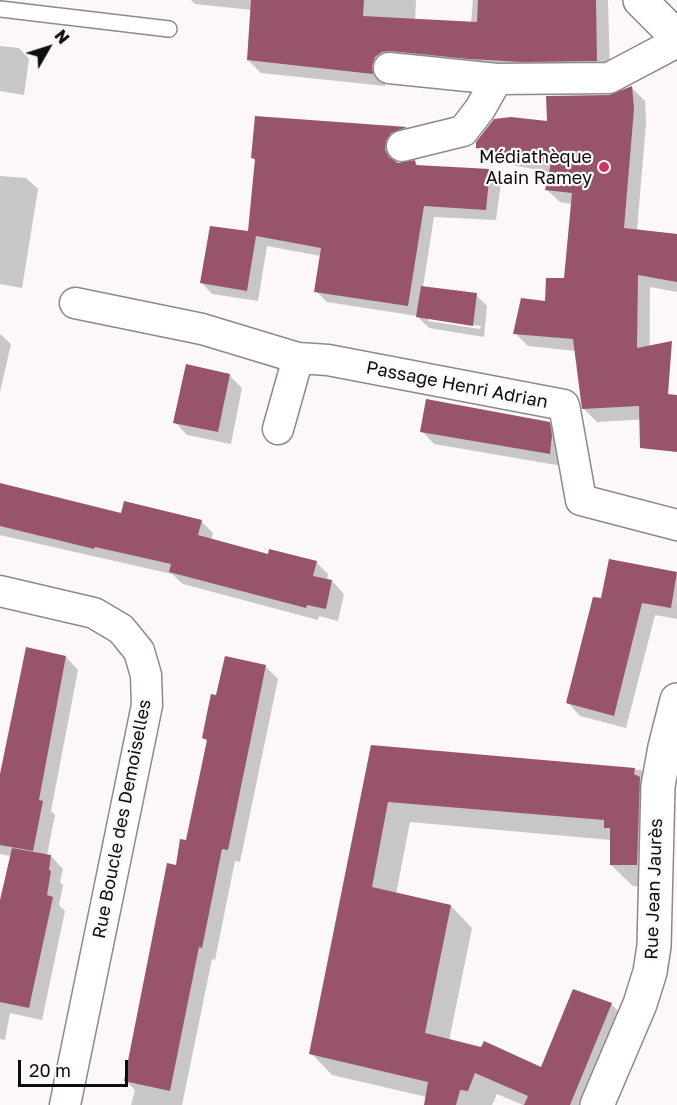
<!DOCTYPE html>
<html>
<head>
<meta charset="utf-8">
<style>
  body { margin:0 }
  #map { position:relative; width:677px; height:1105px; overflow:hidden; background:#fcf8f9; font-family:"Golos Text",sans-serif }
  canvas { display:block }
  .north { position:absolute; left:18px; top:18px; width:60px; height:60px; -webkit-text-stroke:4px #fcf8f9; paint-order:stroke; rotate:51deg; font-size:16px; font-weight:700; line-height:24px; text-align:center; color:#0e0d0d }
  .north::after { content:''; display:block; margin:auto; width:21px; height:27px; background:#0e0d0d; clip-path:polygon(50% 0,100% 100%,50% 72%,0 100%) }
  .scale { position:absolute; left:18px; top:1060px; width:110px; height:27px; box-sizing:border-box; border:3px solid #0e0d0d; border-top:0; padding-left:8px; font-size:18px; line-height:21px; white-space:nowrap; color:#0e0d0d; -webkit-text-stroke:4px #fcf8f9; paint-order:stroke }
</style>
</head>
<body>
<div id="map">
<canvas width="677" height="1105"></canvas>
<div class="north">N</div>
<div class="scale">20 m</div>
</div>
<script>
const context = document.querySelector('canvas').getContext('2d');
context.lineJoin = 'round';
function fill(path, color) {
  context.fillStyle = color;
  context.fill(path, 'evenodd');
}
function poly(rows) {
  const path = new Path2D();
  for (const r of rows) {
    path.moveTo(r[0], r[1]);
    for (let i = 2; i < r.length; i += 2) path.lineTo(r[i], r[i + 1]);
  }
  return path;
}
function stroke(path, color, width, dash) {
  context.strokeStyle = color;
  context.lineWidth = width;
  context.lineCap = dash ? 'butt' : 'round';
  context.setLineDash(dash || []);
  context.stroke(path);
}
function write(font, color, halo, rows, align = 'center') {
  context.font = font + ' "Golos Text",sans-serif';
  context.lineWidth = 4.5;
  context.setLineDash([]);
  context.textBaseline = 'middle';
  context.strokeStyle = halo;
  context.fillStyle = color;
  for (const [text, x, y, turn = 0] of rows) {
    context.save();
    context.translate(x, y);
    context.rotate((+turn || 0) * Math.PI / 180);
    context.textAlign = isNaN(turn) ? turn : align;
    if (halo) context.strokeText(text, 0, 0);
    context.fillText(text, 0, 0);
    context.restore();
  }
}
fill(poly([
  [191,0,416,0,415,20,471,23,473,0,608,0,610,74,385,80,385,86,261,73,248,60,252,10,195,4],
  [0,46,19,48,29,59,24,95,0,91],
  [632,88,645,101,646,123,637,230,677,234,677,292,650,287,649,419,597,422,584,409,576,351,528,346,515,333,546,303,565,280,572,204,560,202,546,189,550,172,490,161,477,147,548,123],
  [256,118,407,128,417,138,396,152,396,164,415,162,419,167,489,171,501,182,496,220,434,217,423,287,476,295,487,306,484,337,429,328,417,316,327,302,316,291,321,256,267,246,258,301,212,294,201,282,249,233,256,161,253,158],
  [428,318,481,326,480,329,428,321],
  [0,176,26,178,38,189,22,288,0,284],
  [0,334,11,344,0,392],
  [229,375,242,388,231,444,187,435,175,422],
  [549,423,562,436,562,466,434,444,422,431],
  [0,484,122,514,201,521,213,533,211,541,269,556,316,562,328,574,327,580,332,581,344,594,338,621,319,616,318,620,183,584,172,574,0,535],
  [610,560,677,574,677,619,655,615,626,728,580,716,568,703,602,600],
  [66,657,78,670,51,811,55,815,47,855,51,856,63,869,60,882,63,885,59,905,65,911,42,1020,10,1013,5,1040,0,1039,0,907,12,856,0,854,0,781],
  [265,666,278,679,240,862,235,861,215,960,212,959,182,1105,131,1105,135,1090,126,1081,177,866,187,842,208,741,204,737,218,697],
  [372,747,641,770,663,791,658,886,633,886,611,865,611,840,410,822,396,894,451,906,472,928,449,1041,542,1069,611,1004,633,1026,600,1105,523,1105,497,1094,492,1105,425,1105,427,1097,332,1075,311,1053]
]), '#0003');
fill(poly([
  [251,0,364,0,363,16,477,22,478,0,596,0,597,61,522,62,469,59,390,51,382,52,375,57,372,66,373,74,247,60],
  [632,86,634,109,624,228,677,234,677,282,638,275,637,348,672,341,668,394,677,395,677,452,640,448,639,406,582,409,573,339,513,334,521,298,545,301,546,278,564,278,572,193,545,190,551,163,476,148,476,142,494,119,511,117,547,121,546,96,609,95],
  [255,116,407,127,391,133,386,141,385,150,389,157,398,163,415,160,416,165,490,169,486,210,424,206,408,306,314,292,321,248,256,236,247,291,200,283,210,226,248,231,255,159,251,158],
  [421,286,477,293,473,326,416,317],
  [186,364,230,374,218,432,173,423],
  [426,399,550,422,552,435,550,454,420,432],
  [0,483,121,513,124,501,202,520,198,535,268,554,269,549,317,561,313,576,332,580,326,609,307,605,306,608,169,572,171,564,95,547,94,549,0,526],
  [609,559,677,572,671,608,642,603,614,716,566,703,593,597,601,598],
  [26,647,66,656,39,800,43,801,33,851,0,845,0,774],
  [225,656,266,665,228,850,222,849,202,948,199,947,170,1091,124,1081,167,863,176,865,180,839,186,840,207,740,202,738,207,713,211,694,216,695],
  [371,745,635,768,634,774,640,777,637,865,610,865,610,828,604,828,604,820,388,802,372,887,451,905,425,1033,481,1047,484,1041,541,1067,573,989,612,1003,570,1105,524,1105,528,1096,475,1073,468,1091,460,1090,456,1105,424,1105,428,1082,309,1054],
  [12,848,51,855,49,870,51,871,47,895,53,897,29,1008,0,1002,0,900]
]), '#985569');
const lane = poly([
  [0,9,169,29]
]);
const street = poly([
  [389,68,497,79],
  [402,146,463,131,480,109,497,79,609,78,677,42],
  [75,303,202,329,298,358],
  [278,429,298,358,328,360,564,405,581,500,677,525],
  [0,591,94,613,121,629,139,651,146,675,147,705,65,1105]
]);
const secondary = poly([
  [640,0,677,37],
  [597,1105,640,1004,650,972,654,946,658,786,665,747,677,700]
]);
stroke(lane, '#8d898a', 18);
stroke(street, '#8d898a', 33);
stroke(secondary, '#8d898a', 36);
stroke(lane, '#fff', 15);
stroke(street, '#fff', 30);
stroke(secondary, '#fff', 33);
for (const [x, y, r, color] of [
  [604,167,6,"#c3376c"]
]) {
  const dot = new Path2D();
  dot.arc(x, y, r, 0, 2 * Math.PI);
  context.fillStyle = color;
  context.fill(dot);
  stroke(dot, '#fcf8f9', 2);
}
write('18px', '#0e0d0d', '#fcf8f9', [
  ["Médiathèque",592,157],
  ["Alain Ramey",592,178]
], 'right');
write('18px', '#0e0d0d', '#fcf8f9', [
  ["Passage Henri Adrian",457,385,11],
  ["Rue Boucle des Demoiselles",122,819,-79],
  ["Rue Jean Jaurès",654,889,-88]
]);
</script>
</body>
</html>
